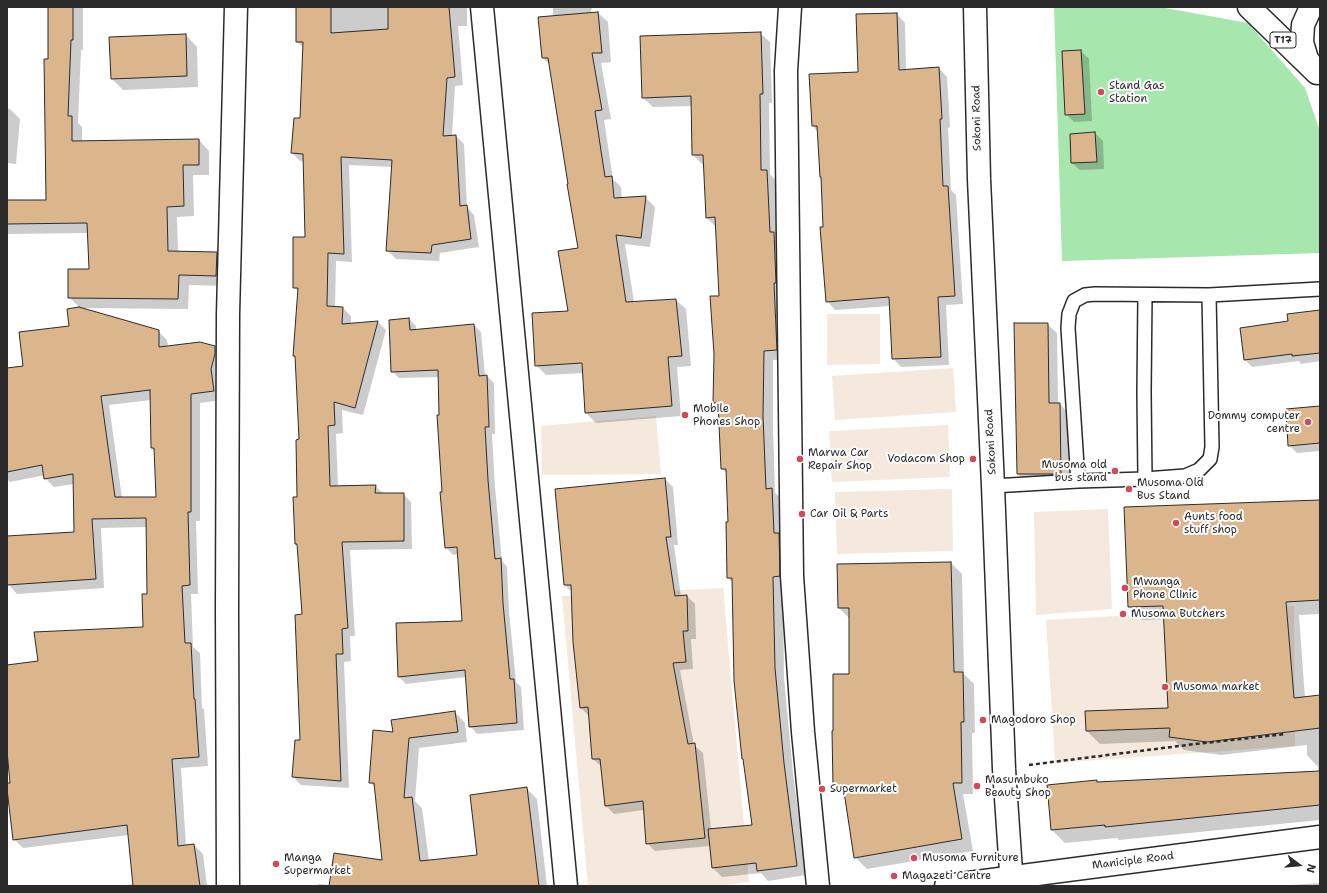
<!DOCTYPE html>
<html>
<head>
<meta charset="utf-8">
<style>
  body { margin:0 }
  #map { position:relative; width:1327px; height:893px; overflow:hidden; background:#fff; font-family:"Shantell Sans",sans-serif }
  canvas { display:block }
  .frame { position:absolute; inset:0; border:8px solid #2b2b2b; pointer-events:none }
  .north { position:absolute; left:1279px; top:845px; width:40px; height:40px; -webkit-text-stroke:3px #fff; paint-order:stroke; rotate:106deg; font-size:11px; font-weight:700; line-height:16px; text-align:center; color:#2b2b2b }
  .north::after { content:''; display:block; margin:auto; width:14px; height:18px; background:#2b2b2b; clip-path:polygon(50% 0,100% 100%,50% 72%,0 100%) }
</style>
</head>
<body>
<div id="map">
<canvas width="1327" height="893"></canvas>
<div class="frame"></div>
<div class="north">N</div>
</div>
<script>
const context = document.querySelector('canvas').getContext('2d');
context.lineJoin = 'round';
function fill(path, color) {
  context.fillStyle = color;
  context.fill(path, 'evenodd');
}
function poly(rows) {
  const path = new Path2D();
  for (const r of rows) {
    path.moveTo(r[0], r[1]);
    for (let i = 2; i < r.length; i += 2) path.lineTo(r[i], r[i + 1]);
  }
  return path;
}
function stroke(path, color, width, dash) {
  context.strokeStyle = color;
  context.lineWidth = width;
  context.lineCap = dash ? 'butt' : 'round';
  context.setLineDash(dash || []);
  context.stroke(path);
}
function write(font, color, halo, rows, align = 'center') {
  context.font = font + ' "Shantell Sans",sans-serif';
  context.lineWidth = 4;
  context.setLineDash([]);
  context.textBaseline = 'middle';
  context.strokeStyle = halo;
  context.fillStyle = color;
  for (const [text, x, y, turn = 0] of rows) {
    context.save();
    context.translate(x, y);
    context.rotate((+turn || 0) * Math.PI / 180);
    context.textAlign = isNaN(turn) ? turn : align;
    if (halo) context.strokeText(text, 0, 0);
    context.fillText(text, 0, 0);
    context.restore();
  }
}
fill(poly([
  [827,314,880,314,880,364,827,365],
  [953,368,956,412,835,420,832,376],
  [656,416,661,474,542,475,541,426],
  [948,425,950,477,832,482,829,431],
  [952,489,953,551,837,554,835,492],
  [1108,509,1112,609,1036,615,1034,512],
  [723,588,749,882,717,886,588,886,562,596],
  [1294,606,1295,746,1055,763,1046,620]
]), '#f4e9dc');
fill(poly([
  [1054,7,1160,7,1248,23,1305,88,1320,131,1320,253,1062,261]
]), '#a7e6ad');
fill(poly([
  [49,7,83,7,83,50,81,50,78,123,82,127,82,142,199,140,209,151,209,175,193,175,194,216,177,217,178,252,217,253,227,264,226,286,189,285,188,309,80,308,69,297,90,270,89,233,7,234,7,201,47,200],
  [297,7,467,7,467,26,458,26,463,85,455,86,452,136,456,136,464,144,467,207,474,215,479,247,440,253,439,261,396,259,388,251,392,167,349,165,352,262,336,261,335,307,343,308,351,316,351,324,378,322,386,330,363,415,342,410,343,433,336,434,338,486,375,486,384,494,403,494,411,502,412,549,350,550,355,636,350,636,351,661,344,662,349,788,301,785,293,777,301,741,303,615,299,547,295,544,300,440,296,358,294,356,299,292,294,287,306,238,305,161,300,161,292,153,301,119,304,48,297,42],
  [553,7,592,7,591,13,598,13,608,22,611,62,601,63,611,119,604,120,613,179,621,187,622,199,645,197,655,207,650,247,625,244,634,302,676,300,686,309,691,366,677,367,681,416,596,423,586,413,584,373,546,375,536,365,569,311,579,248,550,65,543,58,553,17],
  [897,14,905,23,906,70,939,68,947,77,950,127,948,128,951,190,956,195,963,304,946,305,949,365,901,367,893,358,890,306,835,310,827,301,822,178,821,177,818,132,813,126,859,73],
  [760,33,770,42,772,103,769,103,770,174,776,181,786,359,773,360,773,426,775,493,782,499,784,678,793,773,806,875,768,881,761,873,722,877,713,868,710,846,655,851,647,843,644,810,614,814,606,806,602,767,593,759,589,716,581,708,572,592,565,585,665,479,673,487,678,545,674,545,681,597,687,596,695,604,696,639,691,639,693,669,680,670,694,745,703,753,711,829,753,826,745,761,743,759,733,583,728,578,729,523,727,473,722,469,719,408,714,403,720,297,716,227,707,218,704,164,702,164,693,155,692,106,653,107,643,98],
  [186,35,197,47,198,87,123,90,112,79],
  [1081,51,1089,59,1092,121,1074,122,1066,114],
  [7,109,10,109,20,119,16,164,7,163],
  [1095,133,1103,141,1104,169,1080,170,1072,163],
  [1320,311,1320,361,1301,364,1299,361,1252,367,1244,359,1289,322],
  [409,319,416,326,416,331,474,325,481,332,485,376,487,376,494,383,495,434,492,434,495,487,502,561,507,567,509,611,516,682,521,687,524,730,477,734,470,726,466,677,406,684,399,677,463,622,458,554,453,555,446,547,439,377,399,378,392,371],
  [1047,324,1057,333,1058,404,1060,404,1069,414,1071,483,1027,484,1018,474],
  [158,331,167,340,168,347,215,347,224,356,222,400,200,403,200,521,196,521,198,594,191,594,193,647,200,653,202,708,204,709,208,766,181,768,186,846,194,845,203,854,207,886,119,886,134,884,129,835,23,848,14,839,11,784,7,742,7,666,39,662,144,628,148,595,147,527,101,528,104,588,17,594,8,584,7,537,75,533,74,484,54,487,45,478,45,475,10,482,7,479,7,369,24,367],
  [151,400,152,448,155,452,157,498,122,498,109,405],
  [1320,408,1320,451,1297,453,1289,445],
  [1320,501,1320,614,1299,615,1305,698,1320,696,1320,820,1119,840,1117,838,1065,843,1052,830,1097,783,1318,772,1318,767,1307,755,1307,745,1221,755,1184,750,1175,741,1100,744,1087,731,1169,709,1165,619,1142,620,1129,607],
  [951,563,962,574,964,674,974,684,975,733,972,733,973,794,963,794,973,851,867,869,855,857,846,797,834,785,850,675,850,619,839,608,838,564],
  [455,712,465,723,467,742,419,748,415,801,422,808,429,861,478,856,527,789,537,799,547,886,318,886,318,884,330,885,383,861,375,787,370,782,394,733],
  [1320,883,1320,886,1274,886]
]), '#0003');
const building = poly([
  [48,7,73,7,73,40,71,40,68,116,72,116,72,141,199,139,199,165,183,165,184,206,167,207,168,251,217,252,216,276,179,275,178,299,68,298,68,269,89,269,87,223,7,224,7,200,46,200,44,59,48,59,48,7],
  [296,7,331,7,331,33,388,29,388,7,449,7,455,77,447,78,443,136,456,135,460,206,467,205,471,239,432,245,431,253,386,251,392,160,341,157,344,254,328,253,327,306,343,307,342,324,378,321,355,408,334,402,335,425,328,426,330,486,376,485,375,493,404,493,404,541,342,542,348,628,342,629,343,654,336,654,341,781,292,777,295,740,300,740,295,615,302,614,297,544,295,544,293,497,297,497,296,440,299,439,295,356,293,356,298,288,293,288,293,237,305,237,303,154,291,153,294,118,300,118,303,42,296,42,296,7],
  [598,12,602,53,592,53,602,110,595,111,605,177,612,176,614,198,646,196,641,238,616,235,626,302,676,299,682,356,668,357,672,406,585,413,582,363,535,366,532,313,568,311,558,251,578,248,567,184,568,184,548,58,542,58,538,17,598,12],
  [897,13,899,70,939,67,942,119,940,119,943,186,948,186,955,296,938,297,941,357,892,359,889,297,826,302,820,227,823,227,821,177,820,177,817,126,812,126,809,74,858,72,856,14,897,13],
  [761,32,763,94,760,94,761,170,767,170,770,232,774,232,776,283,774,283,777,350,764,351,763,416,766,489,772,488,774,533,779,533,780,576,773,577,775,668,784,763,797,866,757,871,756,863,712,868,708,829,752,825,743,759,742,759,734,681,732,578,727,578,726,522,728,522,726,469,721,469,718,403,713,403,714,354,710,296,719,296,715,217,706,218,703,155,692,155,691,96,642,98,640,36,761,32],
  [186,34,187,76,111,79,109,37,186,34],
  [1081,50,1085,114,1065,115,1062,51,1081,50],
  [1095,132,1097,162,1071,163,1070,134,1095,132],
  [79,307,159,330,159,347,200,342,215,346,215,354,211,369,214,391,191,394,191,512,188,512,190,585,182,586,185,643,191,643,194,699,195,699,199,757,172,759,178,846,194,844,200,886,133,886,127,825,13,840,7,789,7,783,10,783,7,751,7,665,38,661,34,632,143,627,142,594,147,594,146,518,92,519,96,579,7,585,7,536,74,532,73,474,44,479,42,465,7,472,7,368,23,366,19,332,69,326,67,309,79,307],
  [150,390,151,448,154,448,156,497,115,497,101,396,150,390],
  [1320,310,1320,353,1292,356,1292,354,1244,360,1240,328,1288,321,1287,314,1320,310],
  [409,318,410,330,474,324,479,376,487,375,489,427,485,427,488,480,495,559,501,558,503,603,510,679,514,679,517,723,469,727,465,670,398,677,396,623,462,621,457,547,445,548,440,492,442,492,437,415,439,415,438,370,391,372,389,320,409,318],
  [1014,323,1048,323,1049,403,1060,403,1061,474,1017,474,1014,323],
  [1320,406,1320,443,1288,446,1286,409,1320,406],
  [665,478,671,537,666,537,675,596,687,595,688,631,683,631,686,662,673,663,688,744,695,743,705,838,646,844,643,801,605,806,600,759,592,759,588,707,580,708,573,642,571,585,564,585,555,489,665,478],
  [1320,500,1320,600,1286,602,1294,698,1320,695,1320,728,1207,742,1169,737,1170,728,1086,731,1085,711,1168,708,1163,606,1128,607,1124,507,1320,500],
  [951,562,954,672,963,672,964,722,961,722,962,783,953,783,962,839,854,858,843,785,833,786,832,731,833,731,833,674,849,674,849,608,838,608,837,564,951,562],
  [455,711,458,732,409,738,404,798,412,797,420,861,477,855,470,795,527,787,539,886,329,886,334,853,382,860,374,783,369,783,373,730,393,732,391,720,455,711],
  [1320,771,1320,805,1105,827,1105,825,1051,830,1047,785,1097,780,1097,782,1320,771]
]);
fill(building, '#dbb68c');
stroke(building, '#2b2b2b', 1);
const lane = poly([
  [1145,479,1144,392,1145,295],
  [1078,481,1068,328,1069,314,1074,301,1085,295,1095,294,1209,295,1320,289],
  [993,486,1078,481,1145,479,1185,476,1199,470,1210,459,1212,447,1209,295]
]);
const street = poly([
  [482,7,566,886],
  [790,7,786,71,792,576,803,732,818,886],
  [975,7,979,179,993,486,1004,769,1012,886],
  [228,886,227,609,228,314,236,7]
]);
const secondary = poly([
  [1311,7,1303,25,1302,42,1307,59,1315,70],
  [946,886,1320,837]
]);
const primary = poly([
  [1249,7,1317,73]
]);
stroke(lane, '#2b2b2b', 16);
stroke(street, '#2b2b2b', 25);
stroke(secondary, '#2b2b2b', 25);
stroke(primary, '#2b2b2b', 25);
stroke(poly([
  [1029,765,1195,744,1286,734]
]), '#2b2b2b', 2.5, [4, 3]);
stroke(lane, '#fff', 13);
stroke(street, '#fff', 22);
stroke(secondary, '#fff', 22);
stroke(primary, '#fff', 22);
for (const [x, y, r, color] of [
  [1101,92,4,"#d1495b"],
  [685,415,4,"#d1495b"],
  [1308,422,4,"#d1495b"],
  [800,459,4,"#d1495b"],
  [973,459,4,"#d1495b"],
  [1115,471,4,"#d1495b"],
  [1129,489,4,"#d1495b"],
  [802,514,4,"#d1495b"],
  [1176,523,4,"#d1495b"],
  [1125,588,4,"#d1495b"],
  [1123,614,4,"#d1495b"],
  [1165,687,4,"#d1495b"],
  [983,720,4,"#d1495b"],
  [977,786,4,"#d1495b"],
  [822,789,4,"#d1495b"],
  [914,858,4,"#d1495b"],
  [276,864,4,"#d1495b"],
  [894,876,4,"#d1495b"]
]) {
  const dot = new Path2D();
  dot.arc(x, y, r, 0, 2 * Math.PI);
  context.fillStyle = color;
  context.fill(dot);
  stroke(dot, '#fff', 1.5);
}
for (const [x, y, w] of [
  [1283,40,26]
]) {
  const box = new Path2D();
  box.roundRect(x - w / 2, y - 8, w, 16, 3);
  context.fillStyle = '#fff';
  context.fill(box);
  stroke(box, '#2b2b2b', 1);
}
write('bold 10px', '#2b2b2b', null, [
  ["T17",1283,40]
]);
write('11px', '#2b2b2b', '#fff', [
  ["Stand Gas",1109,86],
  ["Station",1109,99],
  ["Mobile",693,409],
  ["Phones Shop",693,422],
  ["Dommy computer",1300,416,"right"],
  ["centre",1300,429,"right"],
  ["Marwa Car",808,453],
  ["Repair Shop",808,466],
  ["Vodacom Shop",965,459,"right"],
  ["Musoma old",1107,465,"right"],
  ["bus stand",1107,478,"right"],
  ["Musoma Old",1137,483],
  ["Bus Stand",1137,496],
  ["Car Oil & Parts",810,514],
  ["Aunts food",1184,517],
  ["stuff shop",1184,530],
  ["Mwanga",1133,582],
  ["Phone Clinic",1133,595],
  ["Musoma Butchers",1131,614],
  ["Musoma market",1173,687],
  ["Magodoro Shop",991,720],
  ["Masumbuko",985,780],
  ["Beauty Shop",985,793],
  ["Supermarket",830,789],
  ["Manga",284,858],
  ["Supermarket",284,871],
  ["Musoma Furniture",922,858],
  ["Magazeti Centre",902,876]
], 'left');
write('11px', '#2b2b2b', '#fff', [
  ["Sokoni Road",977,118,-91],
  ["Sokoni Road",991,442,-93],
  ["Maniciple Road",1133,861,-7]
]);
</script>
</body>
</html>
